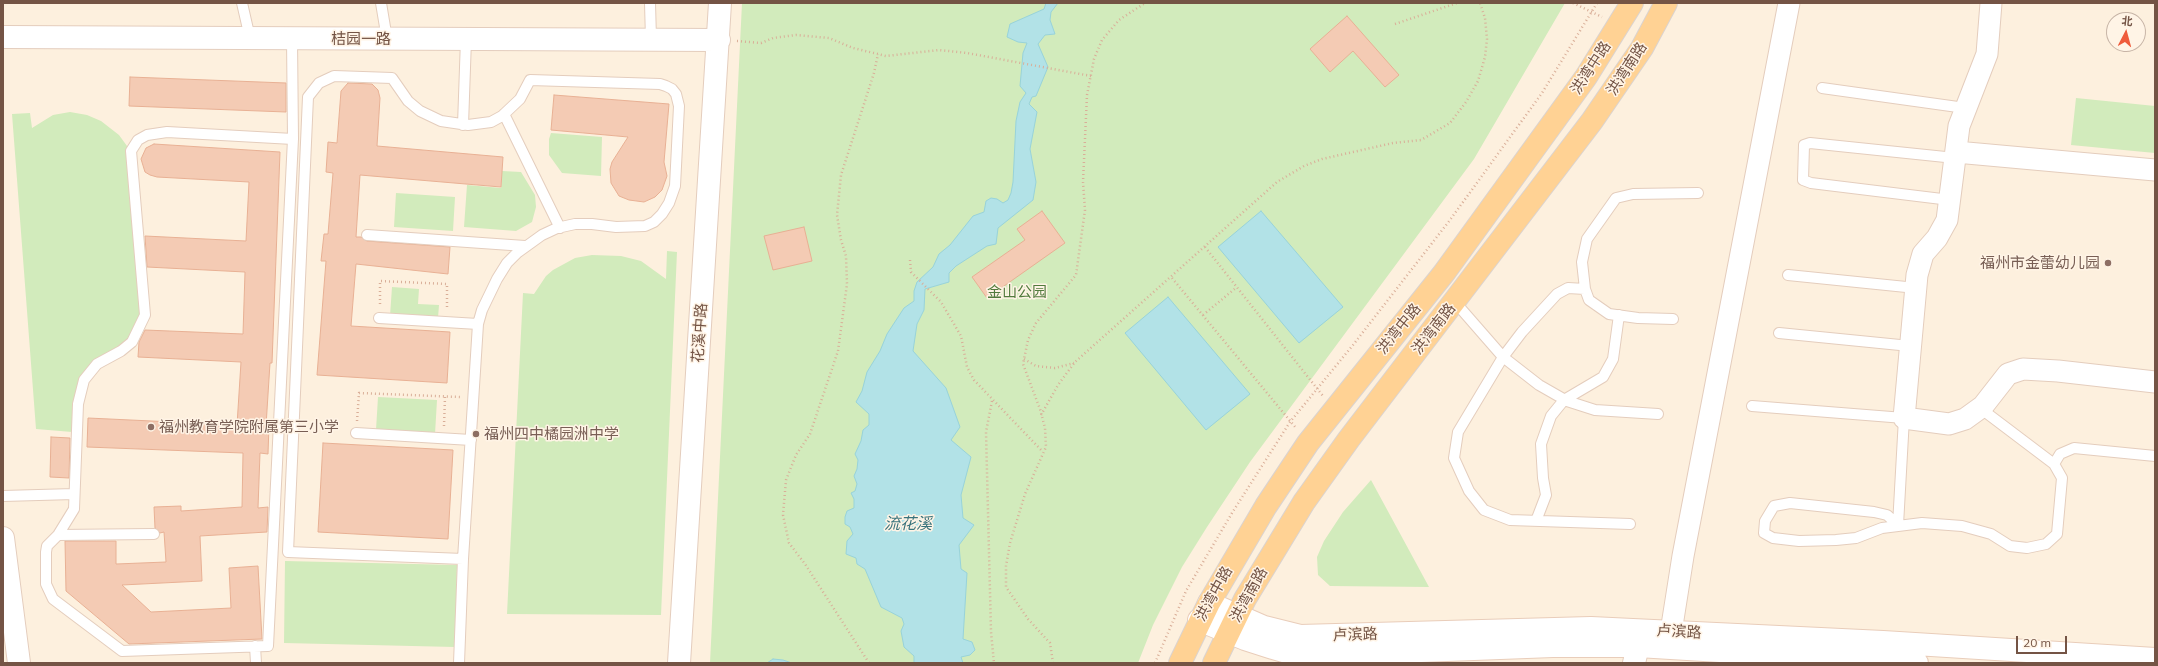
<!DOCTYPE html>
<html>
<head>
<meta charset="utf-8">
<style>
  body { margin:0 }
  #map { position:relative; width:2158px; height:666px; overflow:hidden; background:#fdf0de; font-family:Mulish,"Noto Sans SC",sans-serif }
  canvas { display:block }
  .frame { position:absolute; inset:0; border:4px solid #745445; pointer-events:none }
  .north { position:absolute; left:2106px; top:12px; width:40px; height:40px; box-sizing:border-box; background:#fff4e6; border:1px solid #c7b4a6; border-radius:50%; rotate:6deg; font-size:11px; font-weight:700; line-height:16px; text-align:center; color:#745445 }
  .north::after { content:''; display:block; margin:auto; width:14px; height:18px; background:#ef5b3b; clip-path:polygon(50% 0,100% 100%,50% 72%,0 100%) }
  .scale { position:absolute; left:2016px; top:636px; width:51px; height:18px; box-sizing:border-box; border:2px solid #745445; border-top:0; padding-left:5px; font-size:12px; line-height:14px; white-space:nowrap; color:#745445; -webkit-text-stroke:3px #fff4e6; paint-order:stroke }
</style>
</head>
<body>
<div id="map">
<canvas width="2158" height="666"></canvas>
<div class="frame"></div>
<div class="north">北</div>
<div class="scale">20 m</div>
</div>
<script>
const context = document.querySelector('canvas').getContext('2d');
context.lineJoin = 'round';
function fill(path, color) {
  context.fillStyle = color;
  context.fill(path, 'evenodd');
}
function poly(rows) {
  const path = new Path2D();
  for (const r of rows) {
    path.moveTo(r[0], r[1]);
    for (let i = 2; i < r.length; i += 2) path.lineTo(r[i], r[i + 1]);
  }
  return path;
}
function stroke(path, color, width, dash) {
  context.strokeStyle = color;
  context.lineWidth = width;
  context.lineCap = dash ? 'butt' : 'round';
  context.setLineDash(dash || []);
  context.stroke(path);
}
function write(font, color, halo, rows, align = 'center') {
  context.font = font + ' Mulish,"Noto Sans SC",sans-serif';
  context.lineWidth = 3;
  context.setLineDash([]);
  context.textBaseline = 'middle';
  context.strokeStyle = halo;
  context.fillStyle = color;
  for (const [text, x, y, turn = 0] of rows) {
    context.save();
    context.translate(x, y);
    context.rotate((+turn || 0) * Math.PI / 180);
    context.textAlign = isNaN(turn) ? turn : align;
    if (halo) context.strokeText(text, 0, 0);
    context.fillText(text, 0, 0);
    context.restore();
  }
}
fill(poly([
  [742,3,1565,3,1474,159,1250,462,1207,527,1182,567,1153,625,1138,663,710,663],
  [2076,98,2155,106,2155,153,2071,145],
  [70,112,87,115,101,121,119,135,127,146,143,313,135,331,120,349,93,363,72,432,36,429,12,114,30,113,32,128,53,115],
  [551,133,602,137,601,176,562,173,549,155,549,139],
  [502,171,521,172,535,195,536,207,532,222,516,231,464,227,467,185,501,188],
  [396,193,455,197,453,231,394,227],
  [667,251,677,252,661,615,507,614,523,293,534,294,546,276,553,270,575,258,592,255,621,256,641,261,666,279],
  [392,287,419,289,418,304,439,305,438,318,390,316],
  [378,397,437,400,435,434,376,430],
  [1371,480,1429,587,1330,586,1318,575,1317,557,1324,541,1343,512],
  [285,561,457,565,455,647,284,643]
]), '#d2ebbc');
const water = poly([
  [1046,3,1058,3,1051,12,1050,20,1055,34,1045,35,1038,44,1048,67,1036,96,1032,97,1029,104,1037,112,1030,149,1036,182,1033,200,998,228,996,244,987,246,956,266,949,273,949,282,925,289,924,310,917,324,913,351,946,388,960,427,951,440,971,457,961,495,963,518,974,525,959,545,961,569,967,573,963,639,972,642,975,650,970,655,961,657,963,663,914,663,914,656,904,647,901,631,904,624,902,618,881,607,865,569,857,564,856,558,846,554,847,541,853,534,850,527,845,524,845,517,847,511,854,508,854,499,851,493,855,491,857,484,854,476,857,469,858,460,855,454,861,441,863,430,869,425,869,414,856,402,862,391,867,372,880,351,887,334,904,308,914,301,914,291,917,282,933,267,939,254,950,245,973,216,984,212,986,201,991,198,997,199,1003,203,1008,200,1011,193,1013,182,1016,121,1020,102,1026,93,1020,86,1023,53,1027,43,1018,42,1007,37,1010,24,1044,9,1046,3],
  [1261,211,1343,307,1299,343,1218,247,1261,211],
  [1168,297,1250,394,1206,430,1125,333,1168,297],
  [773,659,783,660,792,663,767,663,773,659]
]);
fill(water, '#b2e2e7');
stroke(water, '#98d3da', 1);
const building = poly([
  [1347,16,1399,75,1385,87,1353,51,1330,72,1310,49,1347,16],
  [130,77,286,83,286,112,129,106,130,77],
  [348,83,372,84,378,90,380,98,377,146,503,157,501,187,360,175,356,237,361,237,367,241,450,247,448,274,356,264,351,326,450,332,447,383,317,375,326,261,321,261,324,234,328,234,333,173,326,172,328,142,337,143,341,91,348,83],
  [554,95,669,104,664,162,667,176,662,190,655,197,644,202,629,200,619,196,611,183,610,169,612,162,628,137,551,130,554,95],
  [154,144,280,152,272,363,270,363,266,426,269,425,268,454,260,453,258,508,268,507,267,532,200,536,202,581,122,585,151,612,231,608,229,568,258,566,262,639,129,644,66,591,65,541,116,541,116,564,166,562,164,532,160,533,155,528,154,507,181,506,181,511,242,507,243,453,87,447,88,418,237,425,241,362,138,357,139,342,145,330,243,334,245,272,147,267,145,236,246,241,249,182,157,177,150,175,145,172,141,159,146,148,154,144],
  [1042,211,1065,243,987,298,972,277,1025,240,1017,229,1042,211],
  [804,227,812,261,773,270,764,236,804,227],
  [51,437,70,438,69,478,50,477,51,437],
  [323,443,453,450,448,539,318,532,323,443]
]);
fill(building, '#f4cbb4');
stroke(building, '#e8b094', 1);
const service = poly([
  [242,3,250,38],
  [381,3,387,39],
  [650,3,651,39],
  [292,38,293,139,268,646,122,651,53,599,46,584,46,552,47,546,58,535,74,509,78,404,84,380,97,364,121,351,132,342,145,315,131,151,138,140,147,135,167,132,293,139],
  [1822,88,1965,108],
  [504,114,560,228],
  [463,125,466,39],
  [1950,200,1811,183,1803,180,1804,145,1810,143,1955,158],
  [367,235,525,246],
  [1788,275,1916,288],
  [1585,289,1589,300,1609,314,1638,318,1673,319],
  [1455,302,1503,357,1539,385,1567,401,1595,410,1658,414],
  [379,318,478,324],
  [1779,333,1910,346],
  [1752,406,1904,418,1898,525],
  [356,433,471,440],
  [2054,464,2060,454,2074,448,2155,456],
  [3,496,74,494],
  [1536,521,1546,495,1543,478,1541,444,1551,416,1564,400,1603,377,1613,359,1619,315],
  [1630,524,1510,520,1484,510,1469,491,1454,458,1458,432,1503,357,1522,332,1557,294,1568,288,1585,289,1582,262,1587,239,1616,198,1633,194,1698,193],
  [1898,525,1887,515,1874,512,1790,503,1774,506,1765,521,1764,533,1773,538,1799,541,1836,540,1856,538,1882,528,1922,523,1962,526,1991,534,2010,546,2027,548,2046,544,2057,534,2062,478,2054,464,1980,408],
  [58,535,154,534],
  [255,646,256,663],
  [459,663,463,559,478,324,482,310,497,279,507,263,517,253,542,235,557,228,575,224,592,224,616,227,645,226,654,222,662,214,669,203,675,186,679,106,676,94,672,89,666,86,660,84,530,80,520,99,502,116,491,122,468,125,441,121,420,111,408,101,392,78,334,76,319,83,308,97,288,552,463,559]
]);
const minor = poly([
  [1991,3,1987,54,1959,126,1947,220,1937,238,1923,254,1917,275,1904,418,1949,424,1965,419,1983,406,2008,374,2023,369,2058,371,2155,382],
  [1956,152,2155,170],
  [1671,632,1683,556,1789,3]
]);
const tertiary = poly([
  [3,37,719,40],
  [3,538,19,663],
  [679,663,720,3],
  [1634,663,1638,646]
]);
const secondary = poly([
  [1209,603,1264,627,1300,636,1591,628,1883,642,2155,659],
  [1199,620,1245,639,1273,648,1290,653,1315,655,1553,646,1638,646,1917,663]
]);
const primary = poly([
  [1180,663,1209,603,1266,506,1308,443,1444,273,1586,77,1632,3],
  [1214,663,1245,599,1304,502,1349,439,1592,121,1642,48,1666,3]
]);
stroke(service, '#e4cdbd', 12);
stroke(minor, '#e4cdbd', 23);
stroke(tertiary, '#e4cdbd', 24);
stroke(secondary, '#e9cdba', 24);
stroke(primary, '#dbd3cf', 24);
stroke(poly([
  [1573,3,1602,17],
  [1395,24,1457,3],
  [737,41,761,43,773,38,796,35,829,38,853,48,886,56,939,50,967,53,1091,76],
  [1205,247,1323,396],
  [910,260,911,272,941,302,961,336,967,367,974,380,1043,452],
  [1172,278,1296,428],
  [380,304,380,281,447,284,447,308],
  [1203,315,1237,287],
  [1024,359,1036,366,1055,368,1074,363],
  [992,401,986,432,991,632,994,663],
  [1041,415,1058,385,1075,362,1277,182,1304,166,1322,159,1393,143,1421,140,1450,123,1466,102,1478,81,1485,57,1487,39,1485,18,1480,3],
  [357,421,359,393,460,397],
  [444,426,445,397],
  [869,663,805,564,789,543,783,515,786,480,796,455,810,434,838,351,847,284,846,256,841,240,837,215,841,175,874,73,878,54],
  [1053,663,1050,643,1028,619,1006,587,1006,566,1010,543,1025,494,1046,447,1045,428,1040,409,1023,364,1028,340,1036,323,1076,275,1085,210,1083,182,1087,95,1094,59,1102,40,1119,20,1145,3],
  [1155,663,1186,591,1232,513,1290,422,1353,345,1450,220,1542,93,1597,3]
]), '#d9ae98', 2.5, [1, 3]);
stroke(service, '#fff', 10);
stroke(minor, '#fff', 21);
stroke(tertiary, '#fff', 22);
stroke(secondary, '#fff', 22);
stroke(primary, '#ffd294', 22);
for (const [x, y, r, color] of [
  [2108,263,4,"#8d6e63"],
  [151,427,4,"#8d6e63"],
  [476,434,4,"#8d6e63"]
]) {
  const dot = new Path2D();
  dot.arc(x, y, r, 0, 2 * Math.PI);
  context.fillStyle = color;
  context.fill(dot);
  stroke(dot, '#fff4e6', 1.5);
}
write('15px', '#745445', '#fff4e6', [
  ["桔园一路",361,39],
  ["洪湾中路",1591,68,-57],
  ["洪湾南路",1627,69,-57],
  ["洪湾中路",1399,329,-51],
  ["洪湾南路",1434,329,-52],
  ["花溪中路",700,333,-86],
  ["洪湾中路",1214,594,-61],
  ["洪湾南路",1249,595,-61],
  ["卢滨路",1679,632,3],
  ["卢滨路",1355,635,-2]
]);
write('15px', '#785e54', '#fff4e6', [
  ["福州市金蕾幼儿园",2100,263,"right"],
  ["福州教育学院附属第三小学",159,427],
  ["福州四中橘园洲中学",484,434]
], 'left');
write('15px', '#527b3d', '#fff4e6', [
  ["金山公园",1017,292]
]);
write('italic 16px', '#39737c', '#fff4e6', [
  ["流花溪",908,524]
]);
</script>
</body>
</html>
